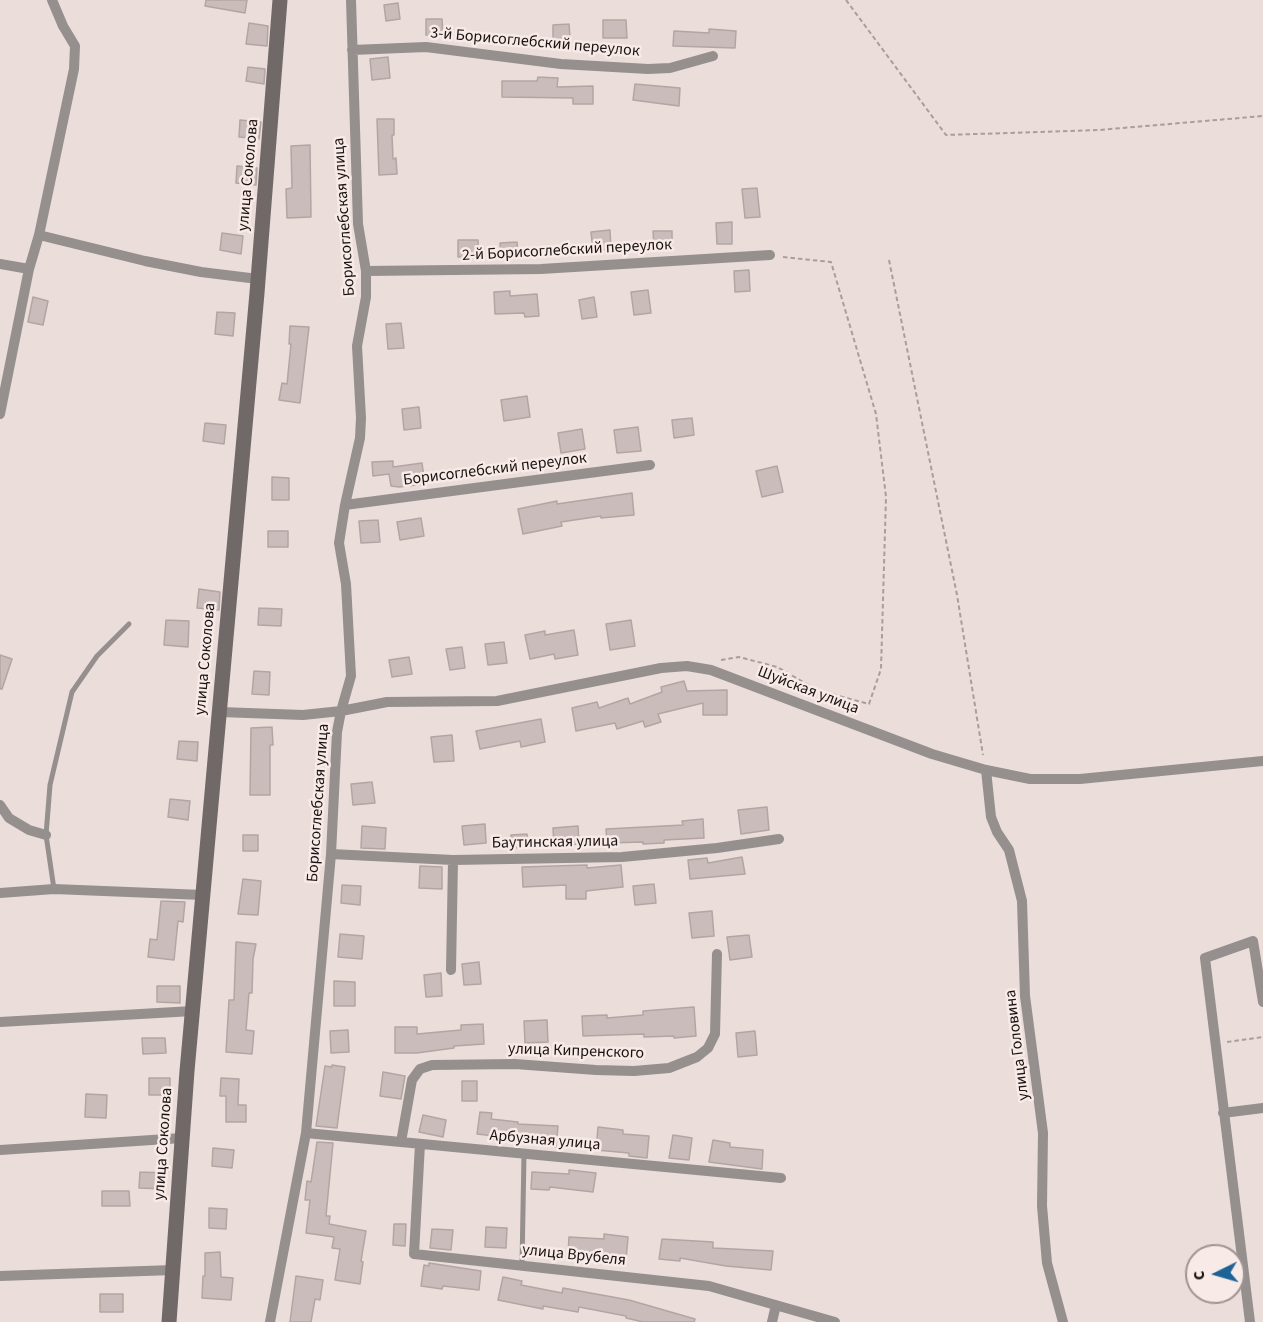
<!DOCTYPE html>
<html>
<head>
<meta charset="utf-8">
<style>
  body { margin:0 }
  #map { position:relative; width:1263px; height:1322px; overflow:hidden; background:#eaddda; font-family:"Source Sans 3",sans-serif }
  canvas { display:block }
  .north { position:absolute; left:1185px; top:1244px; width:60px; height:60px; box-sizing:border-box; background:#f8eae7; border:2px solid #9e9492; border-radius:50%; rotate:265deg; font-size:16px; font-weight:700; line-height:24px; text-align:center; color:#181312 }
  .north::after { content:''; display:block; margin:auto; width:21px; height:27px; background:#1d6397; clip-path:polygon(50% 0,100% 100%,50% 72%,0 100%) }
</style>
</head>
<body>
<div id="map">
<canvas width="1263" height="1322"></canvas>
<div class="north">С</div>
</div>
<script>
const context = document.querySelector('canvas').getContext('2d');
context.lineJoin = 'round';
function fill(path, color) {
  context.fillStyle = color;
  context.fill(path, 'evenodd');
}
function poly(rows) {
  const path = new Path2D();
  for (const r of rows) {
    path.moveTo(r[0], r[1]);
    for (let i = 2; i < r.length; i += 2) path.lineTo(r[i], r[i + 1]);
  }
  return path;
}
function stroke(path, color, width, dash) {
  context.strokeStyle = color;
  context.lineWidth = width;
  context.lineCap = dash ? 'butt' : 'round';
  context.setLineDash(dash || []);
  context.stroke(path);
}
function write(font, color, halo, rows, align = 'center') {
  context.font = font + ' "Source Sans 3",sans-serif';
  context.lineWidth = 5;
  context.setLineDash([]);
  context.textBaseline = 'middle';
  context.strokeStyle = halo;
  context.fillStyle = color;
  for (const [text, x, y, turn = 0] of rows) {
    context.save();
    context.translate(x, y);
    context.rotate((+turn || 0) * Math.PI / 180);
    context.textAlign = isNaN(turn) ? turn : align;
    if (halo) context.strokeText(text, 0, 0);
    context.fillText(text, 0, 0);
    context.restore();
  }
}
const building = poly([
  [206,0,247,0,245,13,205,6,206,0],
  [398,3,400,19,386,21,384,5,398,3],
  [426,19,442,19,443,35,426,35,426,19],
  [603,20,626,20,627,38,603,38,603,20],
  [249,23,268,26,267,46,246,44,249,23],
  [569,24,570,38,553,39,553,25,569,24],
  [709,29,736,31,735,48,673,46,674,31,709,33,709,29],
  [388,57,390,78,372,80,370,59,388,57],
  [248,67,265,69,264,84,246,81,248,67],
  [538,77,558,78,557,87,593,86,593,104,573,104,573,98,502,97,502,81,537,81,538,77],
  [635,84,680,88,679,106,633,100,635,84],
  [377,119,394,119,394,135,392,135,393,159,396,158,397,174,379,175,377,119],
  [240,120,261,122,259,139,239,137,240,120],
  [310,145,311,217,287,218,286,189,292,188,291,146,310,145],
  [237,166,257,168,256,185,236,183,237,166],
  [757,188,760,217,745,218,742,189,757,188],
  [732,222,732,244,717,244,716,223,732,222],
  [610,230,611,249,593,251,591,232,610,230],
  [653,231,672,231,672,245,654,246,653,231],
  [222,233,243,236,241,254,220,250,222,233],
  [458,240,478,240,478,257,458,257,458,240],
  [517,242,518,257,501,257,500,243,517,242],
  [749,270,750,291,735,292,734,271,749,270],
  [648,290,651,313,634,315,631,292,648,290],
  [510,291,510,296,537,294,539,316,525,317,524,313,495,314,494,292,510,291],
  [33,297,48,301,43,325,28,322,33,297],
  [594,297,597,317,582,319,579,300,594,297],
  [217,312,235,313,233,336,215,334,217,312],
  [401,323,404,348,388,349,386,324,401,323],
  [290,326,309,327,300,403,279,400,282,383,287,384,291,344,289,344,290,326],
  [527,396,530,417,504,421,501,400,527,396],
  [419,407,421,428,404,430,402,409,419,407],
  [692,418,694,435,674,438,672,420,692,418],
  [205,423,226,425,224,444,203,441,205,423],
  [638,427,641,451,617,453,614,430,638,427],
  [582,429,585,449,561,453,558,433,582,429],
  [393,461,393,467,422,463,425,484,399,487,391,486,389,474,373,476,372,462,393,461],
  [777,466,783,492,762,497,756,471,777,466],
  [272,477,289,478,289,500,272,500,272,477],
  [632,493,634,515,601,518,601,516,561,522,562,526,523,534,518,509,557,501,557,504,632,493],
  [421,518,424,536,400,540,397,522,421,518],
  [378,520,380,542,361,543,359,521,378,520],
  [268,531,288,531,288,547,268,547,268,531],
  [199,589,220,592,219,610,197,608,199,589],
  [259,608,282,609,281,626,258,625,259,608],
  [166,620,189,621,188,647,164,645,166,620],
  [631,620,635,646,610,650,606,624,631,620],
  [574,630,578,655,555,659,554,654,530,659,525,635,545,631,545,635,574,630],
  [504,642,507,663,488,665,485,644,504,642],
  [462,647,465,668,450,670,446,649,462,647],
  [0,655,12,659,2,689,0,689,0,655],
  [409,657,412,674,392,677,389,660,409,657],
  [254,671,270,672,269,695,252,694,254,671],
  [684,681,687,691,727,690,727,715,703,715,703,703,658,714,661,722,645,727,643,721,617,729,615,723,576,731,572,708,597,702,599,708,628,698,630,704,662,692,661,687,684,681],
  [541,719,545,742,521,747,520,741,480,749,476,731,541,719],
  [272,727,273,745,270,745,270,795,250,795,251,728,272,727],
  [452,735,454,761,434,762,431,737,452,735],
  [179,741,198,742,197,761,177,759,179,741],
  [372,782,375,803,353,805,351,784,372,782],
  [170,799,190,801,188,820,168,817,170,799],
  [767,807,769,830,741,834,738,810,767,807],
  [703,819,704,838,664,840,664,843,643,844,643,842,607,843,606,829,683,825,682,821,703,819],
  [485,824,486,843,464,845,462,826,485,824],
  [362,826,386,828,385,849,361,848,362,826],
  [578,826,579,844,554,846,553,828,578,826],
  [527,834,528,847,512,848,511,835,527,834],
  [243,835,258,835,258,851,243,851,243,835],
  [742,857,745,874,690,879,688,860,707,858,708,863,742,857],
  [587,865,587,868,621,865,623,887,586,891,586,899,566,899,566,885,523,887,522,867,587,865],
  [420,866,442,867,442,889,419,888,420,866],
  [243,879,261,881,258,915,238,914,243,879],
  [654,884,656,903,635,905,633,886,654,884],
  [342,885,361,886,360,905,341,903,342,885],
  [161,901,185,902,183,922,178,921,174,960,148,957,150,939,157,940,161,901],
  [712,911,714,936,692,938,689,913,712,911],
  [340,934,364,936,362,959,338,957,340,934],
  [749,935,752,957,730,960,727,937,749,935],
  [236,942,256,944,253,959,252,993,249,993,246,1030,254,1031,252,1054,226,1052,229,1000,234,1000,236,942],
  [479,962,481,984,464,985,462,964,479,962],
  [441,973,442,996,426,997,424,975,441,973],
  [334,981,355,982,355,1006,334,1006,334,981],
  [157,986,180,986,180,1003,157,1002,157,986],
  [694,1007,696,1036,674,1038,674,1036,644,1037,644,1034,583,1036,582,1016,607,1015,607,1018,643,1015,643,1011,694,1007],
  [547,1020,548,1042,525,1043,524,1021,547,1020],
  [483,1024,484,1044,454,1046,454,1048,417,1053,395,1053,395,1027,417,1027,417,1034,461,1030,461,1025,483,1024],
  [348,1030,349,1052,331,1053,330,1031,348,1030],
  [755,1031,757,1055,738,1057,736,1033,755,1031],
  [142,1038,165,1038,166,1053,143,1054,142,1038],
  [332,1065,345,1067,337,1128,316,1126,325,1066,332,1067,332,1065],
  [383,1072,405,1076,401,1099,380,1096,383,1072],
  [149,1078,170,1078,170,1095,149,1095,149,1078],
  [221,1078,239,1079,238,1105,246,1105,246,1122,226,1122,226,1096,220,1096,221,1078],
  [462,1081,477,1081,477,1101,462,1101,462,1081],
  [86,1094,107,1095,106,1118,85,1117,86,1094],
  [480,1112,492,1113,491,1119,518,1122,518,1124,558,1126,556,1147,494,1140,495,1136,477,1134,480,1112],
  [423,1115,446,1120,443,1137,419,1132,423,1115],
  [598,1127,623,1130,623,1134,649,1136,647,1158,629,1156,629,1153,596,1150,598,1127],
  [673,1135,692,1138,689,1160,669,1158,673,1135],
  [713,1140,730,1143,730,1147,763,1150,762,1169,709,1162,713,1140],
  [317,1142,333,1143,326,1216,330,1216,329,1224,366,1231,361,1261,363,1262,360,1284,335,1280,340,1249,332,1248,334,1237,306,1233,310,1200,305,1200,307,1181,311,1182,317,1142],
  [213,1148,234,1150,232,1168,212,1166,213,1148],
  [569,1170,596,1173,593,1192,550,1187,549,1190,531,1189,532,1172,569,1174,569,1170],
  [140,1172,165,1173,165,1189,139,1188,140,1172],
  [102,1191,129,1191,130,1206,102,1206,102,1191],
  [209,1208,227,1209,226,1229,209,1228,209,1208],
  [394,1224,406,1224,405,1246,393,1245,394,1224],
  [486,1227,507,1228,506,1248,485,1247,486,1227],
  [432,1229,453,1230,451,1250,430,1248,432,1229],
  [604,1234,628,1237,626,1260,568,1256,569,1237,604,1239,604,1234],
  [662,1239,713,1242,713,1248,773,1251,771,1270,726,1266,680,1258,680,1261,659,1259,662,1239],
  [220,1252,221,1277,233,1278,231,1300,202,1298,203,1276,205,1276,205,1253,220,1252],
  [429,1263,481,1271,479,1290,443,1286,442,1289,421,1286,424,1265,429,1266,429,1263],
  [296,1276,323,1280,320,1300,315,1299,311,1322,290,1322,296,1276],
  [503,1277,522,1281,521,1285,562,1293,563,1288,629,1300,695,1319,694,1322,643,1322,626,1318,626,1316,579,1307,578,1312,543,1306,543,1309,498,1300,503,1277],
  [100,1294,123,1294,123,1312,100,1312,100,1294]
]);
fill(building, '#cabcba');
stroke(building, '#b2a5a2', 1.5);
stroke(poly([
  [846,0,946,135,1099,130,1263,116],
  [889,260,957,595,983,755],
  [721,660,739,657,777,667,817,690,869,704,881,669,886,497,876,414,831,262,782,257],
  [1227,1042,1263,1037]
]), '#a99e9c', 2, [4.5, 3]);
stroke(poly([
  [54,889,46,835,50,785,72,692,97,656,129,624],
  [522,1265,524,1154]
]), '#958f8e', 5);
stroke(poly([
  [352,50,426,47,561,64,648,69,670,68,713,56],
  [39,235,145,261,201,272,258,279],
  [0,264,29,269],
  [366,271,541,269,770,255],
  [0,414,29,269,39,235,74,69,75,46,63,26,52,0],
  [345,505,650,465],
  [220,712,303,715,341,711,387,702,497,701,661,668,687,666,711,670,932,754,986,770,1030,779,1080,779,1263,761],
  [986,770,991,817,997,832,1009,850,1022,901,1025,996,1043,1133,1042,1206,1047,1263,1063,1322],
  [0,805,9,818,29,830,46,835],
  [331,854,453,860,622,857,717,848,779,839],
  [0,893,54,889,203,895],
  [451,970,453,860],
  [0,1022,193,1011],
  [1223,1113,1263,1108],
  [306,1133,781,1178],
  [401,1142,412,1080,420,1069,432,1065,515,1064,596,1070,634,1071,669,1068,697,1057,708,1048,715,1034,717,954],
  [420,1144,414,1254,709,1286,835,1322],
  [0,1150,182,1138],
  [0,1276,173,1270],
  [270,1322,306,1133,331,854,337,732,341,711,351,676,346,584,339,543,345,505,360,438,361,418,357,346,366,297,366,271,358,224,351,0],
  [772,1322,776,1305],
  [1250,1322,1205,958,1253,941,1263,1002]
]), '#958f8e', 10);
stroke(poly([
  [169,1322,187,1071,257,293,280,0]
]), '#716967', 15);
write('16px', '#181312', '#f8eae7', [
  ["3-й Борисоглебский переулок",535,43,5],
  ["улица Соколова",249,175,-85],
  ["Борисоглебская улица",345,217,-94],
  ["2-й Борисоглебский переулок",567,251,-3],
  ["Борисоглебский переулок",495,470,-7],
  ["улица Соколова",206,659,-85],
  ["Шуйская улица",808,691,21],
  ["Борисоглебская улица",319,803,-86],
  ["Баутинская улица",555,843,-1],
  ["улица Головина",1018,1045,-97],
  ["улица Кипренского",576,1052,2],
  ["Арбузная улица",545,1141,5],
  ["улица Соколова",164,1144,-86],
  ["улица Врубеля",574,1256,6]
]);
</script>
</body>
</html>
